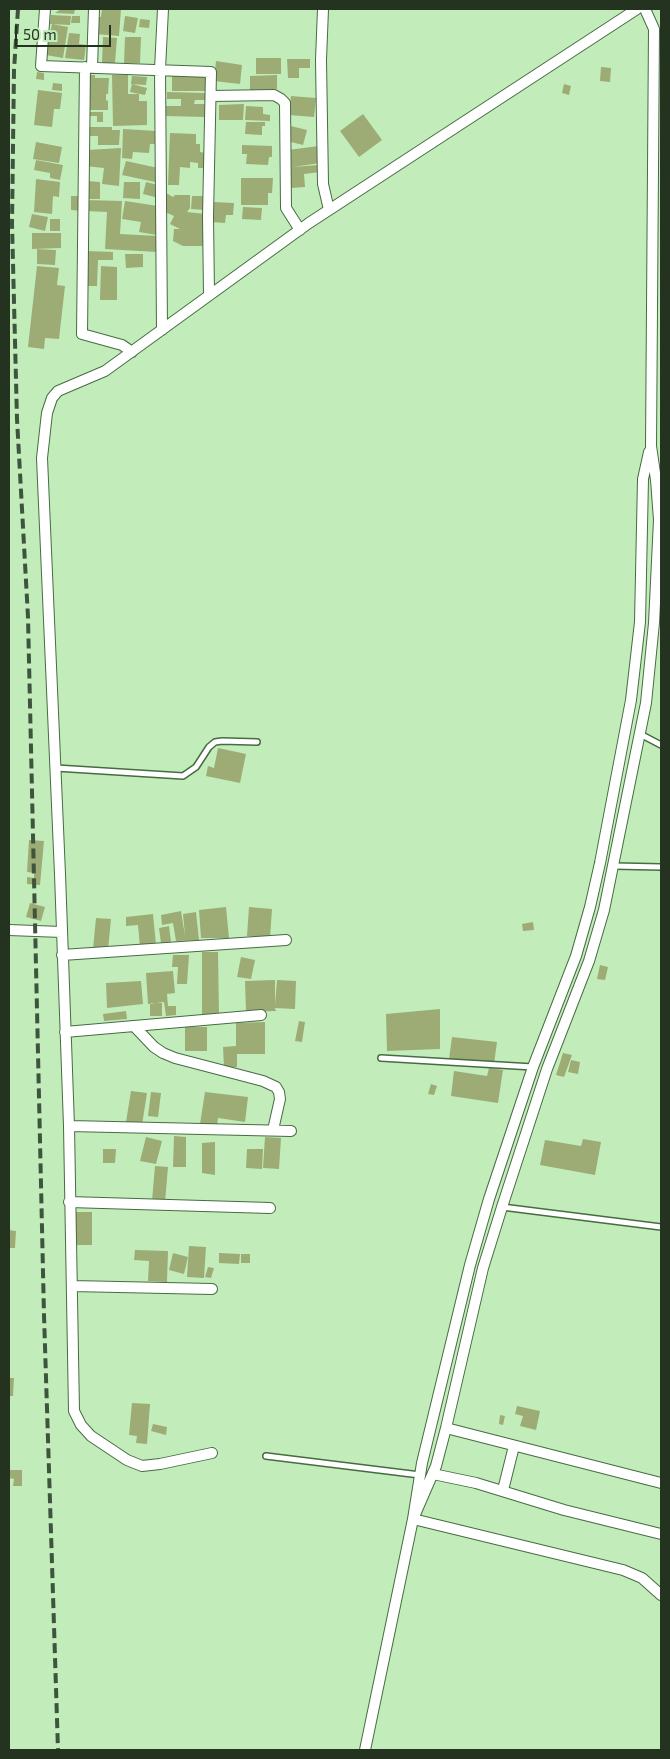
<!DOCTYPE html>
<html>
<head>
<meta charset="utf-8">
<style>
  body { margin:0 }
  #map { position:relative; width:670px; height:1759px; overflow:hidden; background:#c2edbb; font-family:"Exo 2",sans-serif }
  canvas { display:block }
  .frame { position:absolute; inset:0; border:10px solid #233320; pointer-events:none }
  .scale { position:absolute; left:15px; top:25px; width:96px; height:22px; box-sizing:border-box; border:2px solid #233320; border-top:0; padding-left:6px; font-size:15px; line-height:18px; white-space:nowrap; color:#233320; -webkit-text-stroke:4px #c2edbb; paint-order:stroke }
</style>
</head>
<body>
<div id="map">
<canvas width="670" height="1759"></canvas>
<div class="frame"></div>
<div class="scale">50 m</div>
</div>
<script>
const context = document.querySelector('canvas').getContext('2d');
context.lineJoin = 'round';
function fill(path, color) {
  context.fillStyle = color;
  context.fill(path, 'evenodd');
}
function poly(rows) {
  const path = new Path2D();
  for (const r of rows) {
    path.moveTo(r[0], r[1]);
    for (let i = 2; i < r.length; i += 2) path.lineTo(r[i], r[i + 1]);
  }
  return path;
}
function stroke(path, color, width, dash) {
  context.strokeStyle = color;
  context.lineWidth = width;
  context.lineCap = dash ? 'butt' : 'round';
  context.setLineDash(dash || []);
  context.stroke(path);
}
fill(poly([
  [61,9,75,9,74,14,55,13],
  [102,9,121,9,119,36,95,34,96,17,101,17],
  [51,15,71,16,70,25,50,24],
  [72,16,80,16,80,23,71,23],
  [125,16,138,18,135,33,123,31],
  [140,19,150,20,149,28,139,27],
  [52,24,68,27,63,58,46,55],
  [69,33,80,34,79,44,86,45,84,60,65,58],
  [103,37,117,38,115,63,102,63],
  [125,37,141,37,140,63,124,63],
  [256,58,281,58,281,74,256,74],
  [287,59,310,59,310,68,299,68,299,78,288,78],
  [216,61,242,65,240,84,214,81],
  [601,67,611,68,610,82,600,81],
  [37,72,44,73,44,80,36,79],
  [88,75,95,75,95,78,109,78,108,94,106,94,106,100,108,101,108,110,87,110],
  [112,75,128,75,128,94,139,94,139,101,147,101,147,125,113,126],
  [172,75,208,75,208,91,172,91],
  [277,75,277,89,250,90,250,76],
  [132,76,147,77,146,85,131,84],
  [53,83,62,84,62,91,52,90],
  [132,84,147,88,145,95,130,92],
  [564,84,571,86,569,95,562,93],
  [38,90,62,93,60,109,54,109,52,127,34,125],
  [167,92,205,93,205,100,195,100,194,104,206,104,206,117,165,116,165,106,181,106,181,99,167,99],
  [291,96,316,98,314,117,289,115],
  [244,104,243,120,219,120,219,105],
  [246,106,263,107,263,114,270,115,270,121,245,120],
  [89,112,103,112,103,122,97,122,97,116,88,116],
  [363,114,382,140,359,157,340,131],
  [246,122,265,122,265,126,262,126,262,135,245,134],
  [291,126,307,130,303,145,287,141],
  [88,127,112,127,112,130,120,130,119,145,98,145,98,136,88,136],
  [123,129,156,131,156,144,150,144,149,153,133,152,132,159,122,158],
  [170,133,196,134,196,144,200,144,200,152,206,153,205,168,198,168,198,163,190,162,190,168,180,167,179,185,168,185],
  [36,142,62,147,59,163,33,159],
  [242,145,272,146,272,157,269,157,268,165,246,164,247,154,242,154],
  [319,146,321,163,292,167,319,165,320,172,304,174,305,187,291,188,288,150],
  [121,148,119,186,102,184,104,168,85,166,87,150],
  [36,160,63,165,60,180,50,178,50,173,34,170],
  [126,161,158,168,155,182,122,175],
  [241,178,273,178,272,193,268,193,268,205,241,205],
  [36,179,60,182,59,197,53,196,52,214,34,212],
  [87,181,100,182,100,199,86,199],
  [124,182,140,182,140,199,123,198],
  [146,182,158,185,155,197,143,194],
  [166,193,173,197,175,195,190,195,190,208,187,212,205,214,204,243,202,246,183,246,173,241,174,229,180,229,170,224,174,216,165,212],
  [71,196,82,196,82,211,71,210],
  [192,196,204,196,204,210,191,209],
  [85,200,122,201,120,234,158,236,157,252,105,249,107,212,85,211],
  [125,201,158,206,156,220,159,220,157,235,139,232,141,222,122,219],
  [213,202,234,203,233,215,226,215,225,223,211,222],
  [243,207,262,208,261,220,242,219],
  [32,214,48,217,45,231,29,227],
  [50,219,60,219,60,231,50,231],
  [32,233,61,233,61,248,32,249],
  [37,249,56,250,55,265,37,264],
  [87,251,113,252,113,260,98,260,97,286,84,286],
  [125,254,143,254,143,267,126,268],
  [37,266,59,268,57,285,65,286,59,339,45,338,44,349,28,347],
  [101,266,117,267,117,300,100,300],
  [218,748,246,754,240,783,206,776,208,766,214,768],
  [29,840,44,841,40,885,27,884,27,877,34,878,34,873,27,872],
  [30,903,45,907,41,921,26,917],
  [226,907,229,938,201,938,199,910],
  [249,907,272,909,270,938,247,936],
  [181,911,185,936,183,914,196,912,199,940,176,941,173,923,162,925,161,915],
  [153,914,156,945,140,947,138,925,126,926,126,917],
  [96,918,111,919,108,950,93,949],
  [533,922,534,930,523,931,522,924],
  [169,926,171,942,161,943,159,928],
  [202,952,218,952,219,1014,202,1014],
  [173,955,189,955,187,984,177,984,178,967,172,967],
  [241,957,255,960,251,979,237,977],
  [600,965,608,967,605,980,597,979],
  [173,971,175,993,167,994,168,1006,176,1006,176,1015,166,1016,164,1002,148,1004,146,973],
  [275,980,275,1005,277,980,296,981,295,1009,275,1008,276,1011,246,1012,245,981],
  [141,981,143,1004,107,1008,106,983],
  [150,1003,162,1003,162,1016,150,1016],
  [440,1009,440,1049,387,1051,386,1014],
  [126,1011,127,1019,104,1021,103,1014],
  [299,1021,305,1022,302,1042,295,1041],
  [265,1022,265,1054,237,1054,237,1067,224,1067,223,1047,236,1046,236,1023],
  [185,1027,207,1027,207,1051,185,1051],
  [452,1037,497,1042,494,1064,449,1059],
  [563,1053,572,1055,564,1077,556,1075],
  [571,1060,580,1062,578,1074,568,1072],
  [489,1068,503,1070,498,1103,451,1096,454,1071,487,1076],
  [431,1084,437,1086,434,1095,428,1094],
  [131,1091,147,1093,142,1125,126,1122],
  [151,1092,161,1093,158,1117,148,1116],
  [205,1092,248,1097,245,1122,218,1118,217,1126,200,1124],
  [174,1136,186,1137,186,1167,173,1167],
  [146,1137,162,1141,156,1164,140,1161],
  [265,1137,281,1138,279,1169,263,1168],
  [583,1139,601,1142,595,1175,540,1165,545,1140,581,1146],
  [215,1142,215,1175,202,1173,202,1143],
  [103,1149,116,1149,115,1163,103,1163],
  [247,1149,263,1149,262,1169,246,1168],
  [155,1166,168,1167,165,1202,152,1201],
  [73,1212,92,1212,92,1245,73,1245],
  [9,1230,16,1231,15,1248,9,1248],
  [189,1246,206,1247,204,1278,187,1277],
  [135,1250,168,1251,167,1282,148,1281,149,1261,134,1260],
  [173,1253,188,1257,184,1274,169,1270],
  [219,1253,240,1254,239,1264,219,1263],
  [241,1254,250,1254,250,1263,241,1263],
  [208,1267,214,1268,211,1278,205,1277],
  [9,1378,14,1378,13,1396,9,1396],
  [132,1403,150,1404,147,1444,136,1443,137,1436,129,1435],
  [517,1406,540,1411,536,1430,520,1426,523,1416,515,1414],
  [500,1415,505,1416,503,1425,499,1424],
  [153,1424,167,1427,166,1435,151,1431],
  [9,1470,22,1470,22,1486,13,1486,14,1479,9,1478]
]), '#9cac74');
const lane = poly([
  [640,734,661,745],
  [56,768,183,776,196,767,209,747,215,742,222,741,257,742],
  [614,866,661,867],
  [381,1058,533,1067],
  [502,1207,661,1227],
  [266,1456,420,1475]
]);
const street = poly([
  [45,9,41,66,211,72,208,216,209,295],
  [323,9,321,60,323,184,329,210],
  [85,67,82,334,122,345,132,352],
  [92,67,94,9],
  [211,96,274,95,281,99,285,103,286,208,300,230],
  [162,330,160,69,163,9],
  [9,930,62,932],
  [62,955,286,940],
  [134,1026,154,1047,163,1053,175,1058,263,1081,276,1087,279,1092,280,1099,273,1130],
  [65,1032,261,1015],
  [69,1126,291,1131],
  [69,1202,270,1208],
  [72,1286,212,1289],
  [446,1428,661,1483],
  [212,1453,160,1464,142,1466,127,1460,91,1436,81,1425,74,1411,69,1126,60,874,42,458,47,413,52,398,58,391,105,371,309,223,637,9],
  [433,1474,476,1483,564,1510,661,1534],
  [503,1490,514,1446],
  [413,1519,436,1466,446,1428,483,1268,502,1207,547,1069,589,961,604,910,646,703,654,623,659,520,656,480,651,446,654,29,645,9],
  [413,1519,623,1570,642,1578,661,1595],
  [365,1750,413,1519,422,1463,470,1265,489,1199,533,1067,576,956,590,907,600,863,631,700,640,622,643,479,649,452]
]);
stroke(lane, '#466c41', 8);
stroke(street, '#466c41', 12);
stroke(lane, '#fff', 5);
stroke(street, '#fff', 10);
stroke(poly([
  [18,9,14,70,12,224,17,419,28,617,44,1315,58,1750]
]), '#3f543c', 4, [10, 5]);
</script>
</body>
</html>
